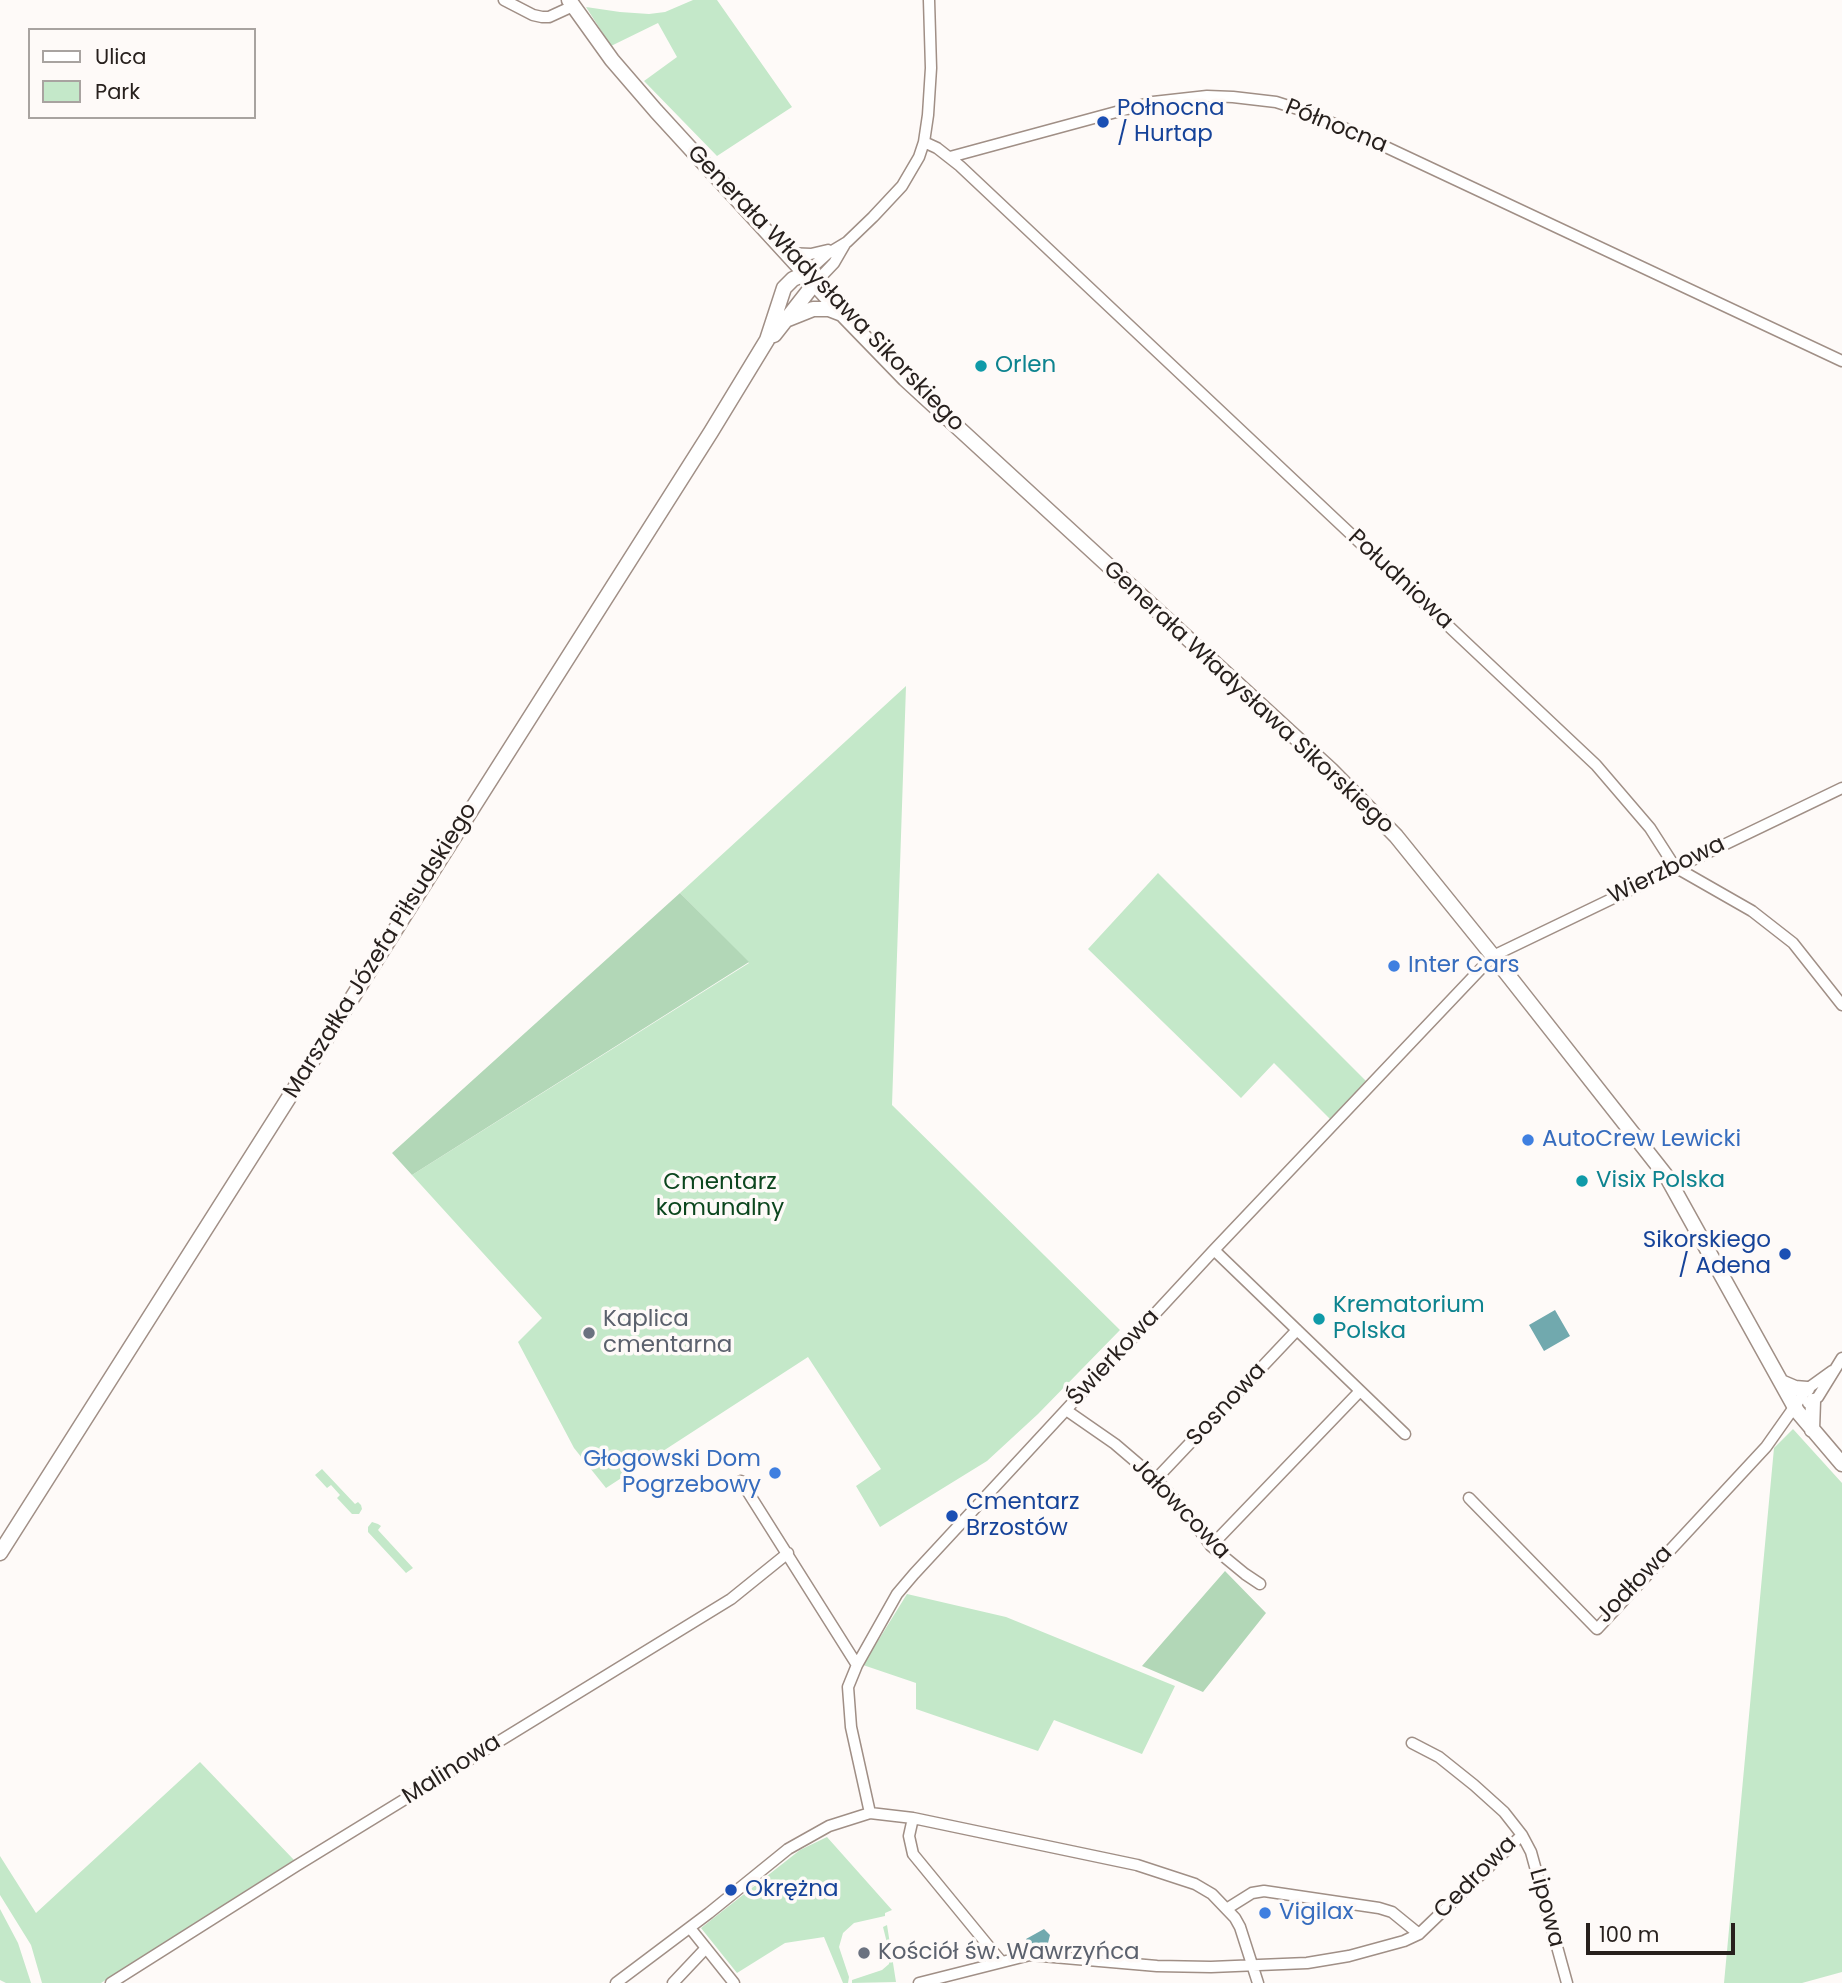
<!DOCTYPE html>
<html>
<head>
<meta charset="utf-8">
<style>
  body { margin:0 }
  #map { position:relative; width:1842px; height:1983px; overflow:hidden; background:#fefaf8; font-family:Poppins,sans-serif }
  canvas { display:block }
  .legend { position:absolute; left:28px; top:28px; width:228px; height:91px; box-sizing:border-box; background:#fefaf8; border:2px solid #a8a3a0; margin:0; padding:9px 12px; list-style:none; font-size:21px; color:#27201d }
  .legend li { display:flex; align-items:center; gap:14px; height:35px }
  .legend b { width:35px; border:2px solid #a8a3a0 }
  .scale { position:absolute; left:1586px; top:1923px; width:149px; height:32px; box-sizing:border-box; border:4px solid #27201d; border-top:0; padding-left:9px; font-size:21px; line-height:24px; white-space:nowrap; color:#27201d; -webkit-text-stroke:5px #fefaf8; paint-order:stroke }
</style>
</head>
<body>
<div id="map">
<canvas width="1842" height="1983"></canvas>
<ul class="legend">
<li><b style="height:9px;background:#fff"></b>Ulica</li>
<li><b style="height:19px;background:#c4e8c9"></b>Park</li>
</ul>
<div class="scale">100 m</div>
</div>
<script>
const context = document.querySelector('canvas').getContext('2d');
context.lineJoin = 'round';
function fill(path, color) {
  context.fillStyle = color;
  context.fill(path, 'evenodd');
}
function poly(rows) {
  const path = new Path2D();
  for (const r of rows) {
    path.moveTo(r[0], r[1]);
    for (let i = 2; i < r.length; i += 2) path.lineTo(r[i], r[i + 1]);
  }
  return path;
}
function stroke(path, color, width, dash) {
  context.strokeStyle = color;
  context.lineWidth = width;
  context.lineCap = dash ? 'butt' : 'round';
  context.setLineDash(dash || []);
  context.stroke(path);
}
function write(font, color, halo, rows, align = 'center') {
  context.font = font + ' Poppins,sans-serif';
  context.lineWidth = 7;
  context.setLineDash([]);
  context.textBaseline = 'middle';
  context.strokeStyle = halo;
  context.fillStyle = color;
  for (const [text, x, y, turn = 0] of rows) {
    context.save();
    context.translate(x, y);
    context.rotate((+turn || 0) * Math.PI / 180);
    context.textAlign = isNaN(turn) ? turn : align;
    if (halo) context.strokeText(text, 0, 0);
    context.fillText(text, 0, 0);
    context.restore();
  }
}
fill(poly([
  [693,0,717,0,792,107,717,156,644,81,677,57,658,23,611,46,586,7,620,12,649,14,665,12],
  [906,686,892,1105,1120,1330,1038,1414,987,1461,880,1527,856,1486,881,1469,808,1357,606,1488,574,1448,518,1342,542,1318,412,1175,749,963,680,893],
  [1158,873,1366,1081,1330,1119,1274,1063,1241,1098,1088,949],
  [1793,1429,1842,1483,1842,1972,1802,1983,1724,1983,1774,1448],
  [322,1469,355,1504,358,1502,361,1505,362,1509,359,1514,352,1514,337,1498,340,1495,331,1485,327,1488,315,1475],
  [372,1522,378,1524,381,1526,378,1530,413,1568,406,1573,368,1532,368,1527],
  [907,1594,1006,1617,1175,1686,1142,1754,1054,1720,1038,1751,916,1709,916,1683,863,1665],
  [200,1762,294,1860,101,1983,42,1983,31,1945,0,1895,0,1856,36,1913],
  [827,1837,892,1910,885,1913,885,1916,854,1923,843,1933,839,1947,849,1977,848,1983,843,1983,824,1937,785,1943,737,1973,701,1928,800,1850],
  [0,1909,18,1943,31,1983,6,1983,0,1980],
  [887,1925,896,1982,852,1983,852,1980,882,1970,889,1964,890,1955,883,1927]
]), '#c4e8c9');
fill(poly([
  [680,893,749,962,412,1175,392,1153],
  [1225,1571,1266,1613,1203,1692,1142,1666]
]), '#b2d7b7');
fill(poly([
  [1555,1310,1570,1336,1544,1351,1529,1325],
  [1044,1929,1050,1935,1048,1943,1027,1944,1026,1939]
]), '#71a9ae');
const street = poly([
  [504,0,533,15,542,17,549,17,573,6],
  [924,142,937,148,960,166,1596,765,1650,828,1675,867,1752,911,1793,943,1842,1005],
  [950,157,1153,102,1207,96,1233,97,1276,102,1301,110,1356,133,1842,361],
  [786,253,811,254,828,250],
  [805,274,827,254,847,242,873,217,902,186,919,157,924,142,928,115,931,68,929,0],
  [814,284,834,263,845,244],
  [1214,1250,1405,1434],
  [1808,1403,1818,1397,1842,1358],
  [1066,1410,1115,1444,1156,1479,1186,1512,1211,1546,1245,1574,1260,1584],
  [1156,1479,1297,1330],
  [741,1481,857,1665],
  [1469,1498,1597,1629,1766,1447,1807,1389,1832,1371],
  [1211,1546,1360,1391],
  [1412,1743,1439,1757,1474,1785,1504,1812,1522,1835,1531,1852,1567,1983],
  [870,1813,851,1727,848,1687,857,1665,897,1594,914,1574,1214,1250,1493,956,1842,788],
  [913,1818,909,1836,913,1854,1000,1960],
  [1228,1908,1252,1893,1264,1891,1379,1908,1392,1912,1419,1934],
  [690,1928,734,1983],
  [111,1983,296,1866,731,1599,788,1553],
  [616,1983,709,1913,788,1849,829,1826,870,1813,913,1818,1137,1865,1195,1884,1212,1894,1235,1918,1240,1927,1258,1983],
  [673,1983,706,1948],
  [919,1983,1030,1955,1157,1966,1211,1967,1307,1963,1349,1956,1404,1941,1419,1934,1522,1835]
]);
const secondary = poly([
  [569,0,612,60,656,111,842,314,905,379,1331,770,1396,836,1493,956,1667,1177,1797,1411,1842,1464],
  [788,319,813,309,829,309,842,314],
  [774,335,814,284],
  [1781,1382,1795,1388,1807,1389],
  [1812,1430,1813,1401],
  [0,1553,711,432,767,340,784,288,793,279,805,274]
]);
stroke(street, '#a08f86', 13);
stroke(secondary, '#a08f86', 17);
stroke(street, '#fff', 10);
stroke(secondary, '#fff', 14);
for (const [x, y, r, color] of [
  [1103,122,7,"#1a4fb4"],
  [981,366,7,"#0f9aa8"],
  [1394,966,7,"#3f7fe0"],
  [1528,1140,7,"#3f7fe0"],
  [1582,1181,7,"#0f9aa8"],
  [1785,1254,7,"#1a4fb4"],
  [1319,1319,7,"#0f9aa8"],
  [589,1333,7,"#6b7280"],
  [775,1473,7,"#3f7fe0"],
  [952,1516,7,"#1a4fb4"],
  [731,1890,7,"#1a4fb4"],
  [1265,1913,7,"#3f7fe0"],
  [864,1953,7,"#6b7280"]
]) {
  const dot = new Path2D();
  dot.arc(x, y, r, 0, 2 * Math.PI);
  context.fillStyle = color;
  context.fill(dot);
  stroke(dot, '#fefaf8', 2.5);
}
write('23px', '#164399', '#fefaf8', [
  ["Połnocna",1117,109],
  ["/ Hurtap",1117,135],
  ["Sikorskiego",1771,1241,"right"],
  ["/ Adena",1771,1267,"right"],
  ["Cmentarz",966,1503],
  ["Brzostów",966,1529],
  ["Okrężna",745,1890]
], 'left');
write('23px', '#27201d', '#fefaf8', [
  ["Północna",1336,127,22],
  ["Generała Władysława Sikorskiego",825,289,46],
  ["Południowa",1400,580,43],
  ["Generała Władysława Sikorskiego",1248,698,43],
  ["Wierzbowa",1667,871,-26],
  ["Marszałka Józefa Piłsudskiego",381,951,-58],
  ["Świerkowa",1114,1358,-47],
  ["Sosnowa",1227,1405,-47],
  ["Jałowcowa",1180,1509,46],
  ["Jodłowa",1635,1585,-46],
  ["Malinowa",452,1770,-32],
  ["Cedrowa",1476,1878,-45],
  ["Lipowa",1546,1908,75]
]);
write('23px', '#0d838f', '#fefaf8', [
  ["Orlen",995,366],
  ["Visix Polska",1596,1181],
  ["Krematorium",1333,1306],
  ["Polska",1333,1332]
], 'left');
write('23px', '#366cbe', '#fefaf8', [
  ["Inter Cars",1408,966],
  ["AutoCrew Lewicki",1542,1140],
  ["Głogowski Dom",761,1460,"right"],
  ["Pogrzebowy",761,1486,"right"],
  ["Vigilax",1279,1913]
], 'left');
write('23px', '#0c461e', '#fefaf8', [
  ["Cmentarz",720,1183],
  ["komunalny",720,1209]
]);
write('23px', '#5b616d', '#fefaf8', [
  ["Kaplica",603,1320],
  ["cmentarna",603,1346],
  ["Kościół św. Wawrzyńca",878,1953]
], 'left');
</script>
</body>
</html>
